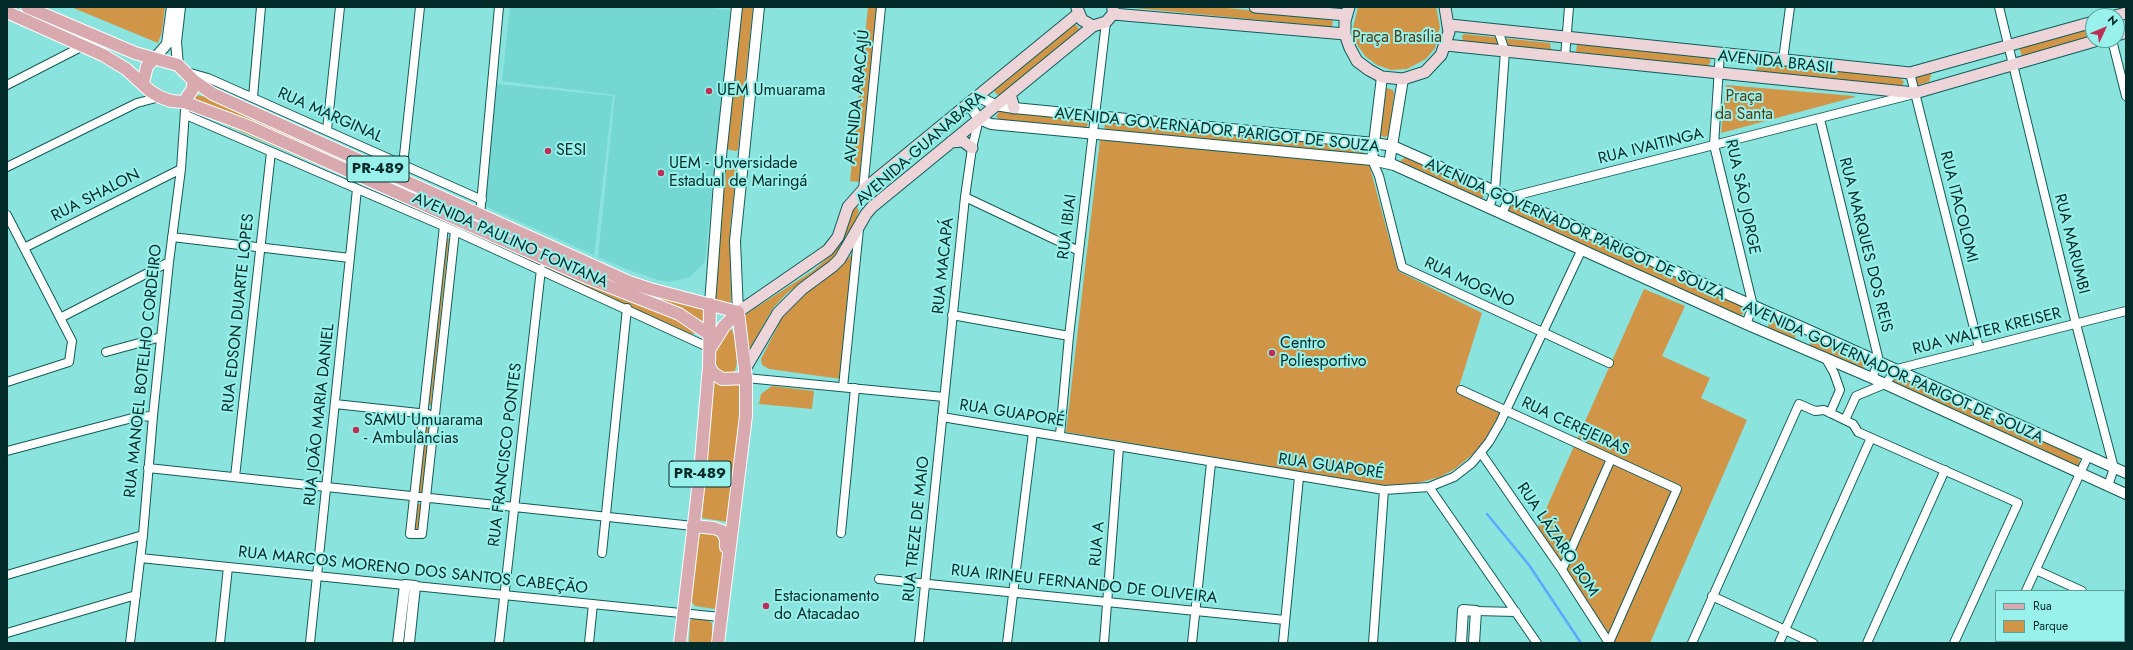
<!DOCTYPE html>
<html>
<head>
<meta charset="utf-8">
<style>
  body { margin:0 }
  #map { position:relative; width:2133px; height:650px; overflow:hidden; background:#8be3de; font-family:Jost,sans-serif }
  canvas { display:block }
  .frame { position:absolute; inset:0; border:8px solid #022a28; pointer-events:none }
  .legend { position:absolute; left:1995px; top:590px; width:130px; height:52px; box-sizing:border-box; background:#98f1eb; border:1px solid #5ca19d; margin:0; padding:5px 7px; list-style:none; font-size:12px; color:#022a28 }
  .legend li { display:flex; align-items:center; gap:8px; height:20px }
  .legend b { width:20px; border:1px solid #5ca19d }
  .north { position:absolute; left:2085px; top:8px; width:40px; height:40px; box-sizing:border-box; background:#98f1eb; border:1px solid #5ca19d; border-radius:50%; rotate:46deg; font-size:11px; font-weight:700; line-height:16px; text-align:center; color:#022a28 }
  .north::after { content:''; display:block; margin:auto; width:14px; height:18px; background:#bd2e54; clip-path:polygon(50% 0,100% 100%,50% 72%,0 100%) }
</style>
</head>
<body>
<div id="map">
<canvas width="2133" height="650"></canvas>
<div class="frame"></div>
<ul class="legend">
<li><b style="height:5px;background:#d9a9b0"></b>Rua</li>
<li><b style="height:11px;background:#d19548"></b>Parque</li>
</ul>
<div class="north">N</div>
</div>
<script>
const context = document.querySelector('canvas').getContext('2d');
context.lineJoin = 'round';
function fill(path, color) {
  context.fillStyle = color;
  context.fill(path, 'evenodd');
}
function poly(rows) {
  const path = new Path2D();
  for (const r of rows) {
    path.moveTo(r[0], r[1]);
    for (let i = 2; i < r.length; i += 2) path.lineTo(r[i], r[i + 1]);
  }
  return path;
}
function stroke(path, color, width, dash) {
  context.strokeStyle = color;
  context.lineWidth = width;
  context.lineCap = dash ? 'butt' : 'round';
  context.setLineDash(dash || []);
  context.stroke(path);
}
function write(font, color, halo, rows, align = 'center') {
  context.font = font + ' Jost,sans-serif';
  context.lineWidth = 4;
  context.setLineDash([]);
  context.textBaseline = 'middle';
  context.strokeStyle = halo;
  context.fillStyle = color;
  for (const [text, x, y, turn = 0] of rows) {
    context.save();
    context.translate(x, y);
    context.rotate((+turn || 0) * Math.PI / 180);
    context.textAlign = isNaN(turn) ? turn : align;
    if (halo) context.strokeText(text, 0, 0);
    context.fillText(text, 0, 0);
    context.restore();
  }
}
fill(poly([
  [510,7,702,7,730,10,706,252,705,262,690,277,670,282,658,280,629,270,598,257,615,95,502,81],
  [497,84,613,96,594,255,485,206]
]), '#74d7d1');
fill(poly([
  [71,7,165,7,162,32,158,43],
  [742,7,753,7,738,150,735,151,727,149],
  [868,7,877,7,859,182,850,181],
  [1123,7,1216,7,1333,18,1332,27],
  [1358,7,1436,7,1440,27,1435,48,1426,59,1407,69,1391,70,1377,65,1365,56,1356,43,1353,28],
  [1075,24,1082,32,1000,98,994,91],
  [2093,27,2093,37,2022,56,2019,47],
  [1464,34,1550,43,1551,49,1550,51,1463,42,1462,36],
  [1577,44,1709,58,1711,61,1708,66,1576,52],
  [1757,63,1901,78,1904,82,1901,87,1756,72],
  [1932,72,1929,82,1917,85,1914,79,1916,77],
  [1726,85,1854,96,1855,97,1721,133],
  [1387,88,1393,90,1394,93,1389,135,1385,137,1380,136,1379,132,1384,90],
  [197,95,210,98,629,284,706,307,706,323,686,312,643,297,196,101,195,98],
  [1000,110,1085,119,1088,125,1085,129,1003,121,996,117],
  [196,112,343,169,646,308,676,317,695,334,691,334,607,297,417,208],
  [1106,122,1361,146,1364,153,1363,155,1107,131,1104,127],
  [1100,140,1369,164,1398,271,1482,313,1457,393,1500,413,1485,440,1472,455,1455,469,1440,477,1410,485,1387,487,1066,432],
  [1406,157,1482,191,1484,195,1483,198,1481,200,1401,164,1401,160],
  [727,161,736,163,737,166,730,228,731,305,716,301,715,298,725,162],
  [1514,204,1741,306,1743,307,1743,314,1740,316,1508,212,1509,207],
  [856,205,859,211,855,222,837,254,826,265,787,293,773,308,746,355,743,316,814,270,833,253,849,213],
  [445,238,449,239,431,405,427,405],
  [853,254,841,379,769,369,762,365,761,359,763,355,784,314,797,298,816,286],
  [1644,289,1685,306,1662,356,1710,378,1701,398,1747,420,1650,643,1615,643,1538,527],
  [1773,319,1796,331,1795,338,1792,340,1768,329,1769,320],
  [730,326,735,337,737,363,735,371,726,376,717,371,715,358,716,348],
  [1815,339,1866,361,1867,365,1862,371,1811,348,1809,346,1811,342],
  [1897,377,2076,456,2079,458,2080,464,2076,467,1895,386,1893,382],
  [713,380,725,386,734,385,741,380,741,409,728,522,702,518],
  [772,386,814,391,812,409,759,404,761,394],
  [426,416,431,417,422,492,418,492],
  [417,504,422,504,419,531,414,530],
  [701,530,720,533,723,560,717,607,715,609,695,606,690,600,698,535],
  [694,618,706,619,712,623,712,643,689,643,690,621]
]), '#d19548');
stroke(poly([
  [1487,514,1529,565,1581,643]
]), '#5aabfd', 2.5);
const minor = poly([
  [1999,7,2076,324,2114,468,2108,486],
  [2112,40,2126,96],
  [1720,52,1714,145,1753,306,1746,324],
  [1565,57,1569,7],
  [1783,60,1790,7],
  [187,72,208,78,482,200],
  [1910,73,1979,348],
  [7,85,83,46],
  [253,97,261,7],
  [186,115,455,231,710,348],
  [1820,119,1879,361,1872,378],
  [327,130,340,7],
  [1372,160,1379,176,1402,267,1609,363],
  [403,165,420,7],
  [7,167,137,103,160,97],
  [863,190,881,7],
  [965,197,1079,251],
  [1489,207,1495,191,1505,51,1498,30],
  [1502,213,1510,197,1910,95],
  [7,215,72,341,69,362,7,382],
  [480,215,499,7],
  [444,226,410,534,422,534,455,231],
  [172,237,350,258],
  [24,248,181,169],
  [952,315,1069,336],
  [60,318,169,262],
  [106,352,161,337],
  [1825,357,1834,373,1840,390,1830,413],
  [746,378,944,397],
  [843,387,859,229],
  [1461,390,1677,489,1609,643],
  [335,404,428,414],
  [942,417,1384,490,1429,487,1454,477,1472,463,1489,442,1500,423,1582,249],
  [1845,420,1856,396,1885,384,1897,369,2126,311],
  [1060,435,1069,336,1106,22],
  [7,451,136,417,153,416],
  [1481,453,1562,570,1609,643],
  [148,468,693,526],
  [235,477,271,152],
  [1429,487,1537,643],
  [841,533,855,388],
  [602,553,627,308],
  [140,558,405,585],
  [1562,570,1611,459],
  [2036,570,2082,591],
  [7,575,143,535],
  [879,579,1285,620],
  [415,586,720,617],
  [2026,591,2088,456],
  [1712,596,1813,643],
  [2124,610,2126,611],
  [1476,611,1516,612],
  [7,633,136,595],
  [130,643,143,535,153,416,169,262,181,169,185,111],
  [220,643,228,567],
  [310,643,357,189],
  [499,643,541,269],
  [589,643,593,604],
  [919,643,965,197,972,148,979,119],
  [1007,643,1033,432],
  [1104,643,1119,447],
  [1192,643,1211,463],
  [1283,643,1299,477],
  [1373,643,1384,490],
  [1692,643,1799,404,1815,411,1824,410,1853,424,1858,432,2018,503,1954,643],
  [1779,643,1871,438],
  [1867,643,1945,470],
  [2002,643,2003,641]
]);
const tertiary = poly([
  [154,59,167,44,172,7],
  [178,65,176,42,180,7],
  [977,96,995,105,1014,108,1374,143,1393,146,1806,329,2126,473],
  [968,103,979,119,991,124,1372,160,1394,165,1746,324,1872,378,2126,494],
  [1372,160,1382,77],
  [1389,164,1403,79],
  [710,304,721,156,737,7],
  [738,312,735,241,759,7],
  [398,643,405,585,415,586,409,643],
  [1461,643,1463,610,1476,611,1474,643]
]);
const secondary = poly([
  [1255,7,1346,15],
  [1349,7,1345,21,1345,34,1350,48,1357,61,1369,70,1382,77,1403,79,1425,72,1441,55,1449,32,1445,7],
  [1077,8,1082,20,1093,26,1106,22,1113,14,1113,8],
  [1113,14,1345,34],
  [2115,16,2126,13],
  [1450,25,1910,73,2093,22],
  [2117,35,2126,32],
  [1446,45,1915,93,2098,40],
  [1010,94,1014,108],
  [951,142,963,141,972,148],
  [738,312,828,250,838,237,848,207,863,190,1078,14],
  [745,369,778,313,802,289,833,266,840,259,866,214,872,207,1093,26]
]);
const primary = poly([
  [27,7,135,53,178,65,194,81,213,94,629,282,650,289,738,312],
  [7,12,103,55,126,69,150,91,160,97,171,101,184,102,248,126,590,279,679,314,710,335],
  [143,83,147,66,154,59],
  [184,102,192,90,194,81],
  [711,347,724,326,738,312],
  [709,366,713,373,722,379,746,378],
  [693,526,714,528,722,531,726,539,726,547],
  [680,643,700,472,709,366,710,304],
  [718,643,746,416,746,378,738,312]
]);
stroke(minor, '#115c59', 10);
stroke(tertiary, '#115c59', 12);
stroke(secondary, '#115c59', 13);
stroke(primary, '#fff', 14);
stroke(minor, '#fff', 8);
stroke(tertiary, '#fff', 10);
stroke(secondary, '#ecd4d8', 11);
stroke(primary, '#d9a9b0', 12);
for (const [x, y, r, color] of [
  [709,91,4,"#bd2e54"],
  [548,151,4,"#bd2e54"],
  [661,173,4,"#bd2e54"],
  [1272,353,4,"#bd2e54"],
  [356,430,4,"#bd2e54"],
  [766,606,4,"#bd2e54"]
]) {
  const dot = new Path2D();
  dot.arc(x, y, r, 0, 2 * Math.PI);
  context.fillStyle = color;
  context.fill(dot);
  stroke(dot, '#98f1eb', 1.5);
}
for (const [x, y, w] of [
  [378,169,62],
  [700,474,62]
]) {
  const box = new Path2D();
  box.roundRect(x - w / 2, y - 13, w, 26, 3);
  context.fillStyle = '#98f1eb';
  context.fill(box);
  stroke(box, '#022a28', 1);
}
write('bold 15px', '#022a28', null, [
  ["PR-489",378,169],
  ["PR-489",700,474]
]);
write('16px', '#583a11', '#98f1eb', [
  ["Praça Brasília",1397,38],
  ["Praça",1744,97],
  ["da Santa",1744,115]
]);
write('16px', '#022a28', '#98f1eb', [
  ["AVENIDA BRASIL",1777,63,6],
  ["AVENIDA ARACAJÚ",858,97,-84],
  ["RUA MARGINAL",330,116,24],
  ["AVENIDA GOVERNADOR PARIGOT DE SOUZA",1217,131,6],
  ["RUA IVAITINGA",1651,147,-14],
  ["AVENIDA GUANABARA",921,149,-41],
  ["RUA SHALON",96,196,-27],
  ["RUA SÃO JORGE",1742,197,78],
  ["RUA ITACOLOMI",1958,207,76],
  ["RUA IBIAI",1068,227,-83],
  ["AVENIDA GOVERNADOR PARIGOT DE SOUZA",1575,230,24],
  ["AVENIDA PAULINO FONTANA",510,241,24],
  ["RUA MARUMBI",2071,244,76],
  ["RUA MARQUES DOS REIS",1865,245,76],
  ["RUA MACAPÁ",944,266,-84],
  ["RUA MOGNO",1469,283,25],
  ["RUA EDSON DUARTE LOPES",239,313,-84],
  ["RUA WALTER KREISER",1987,332,-14],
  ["RUA MANOEL BOTELHO CORDEIRO",144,371,-84],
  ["AVENIDA GOVERNADOR PARIGOT DE SOUZA",1893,373,24],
  ["RUA GUAPORÉ",1012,414,9],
  ["RUA JOÃO MARIA DANIEL",320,415,-84],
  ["RUA CEREJEIRAS",1575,427,25],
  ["RUA FRANCISCO PONTES",506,455,-83],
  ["RUA GUAPORÉ",1331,467,8],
  ["RUA TREZE DE MAIO",917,529,-84],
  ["RUA LÁZARO BOM",1557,540,56],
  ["RUA A",1098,544,-85],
  ["RUA MARCOS MORENO DOS SANTOS CABEÇÃO",413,571,6],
  ["RUA IRINEU FERNANDO DE OLIVEIRA",1084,585,6]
]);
write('16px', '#022a28', '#98f1eb', [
  ["UEM Umuarama",717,91],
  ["SESI",556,151],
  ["UEM - Unversidade",669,164],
  ["Estadual de Maringá",669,182],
  ["Centro",1280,344],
  ["Poliesportivo",1280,362],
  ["SAMU Umuarama",364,421],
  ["- Ambulâncias",364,439],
  ["Estacionamento",774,597],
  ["do Atacadao",774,615]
], 'left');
</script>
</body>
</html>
